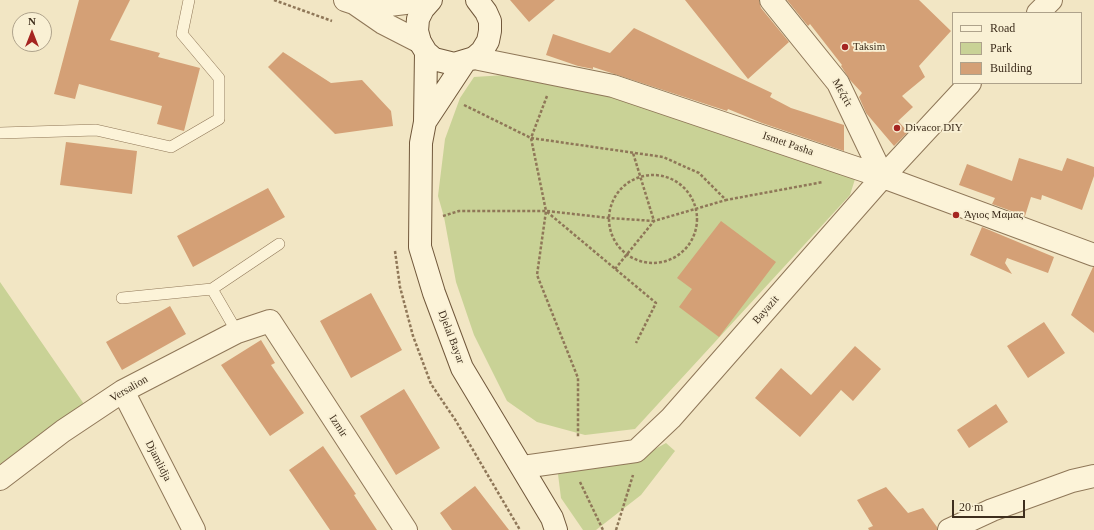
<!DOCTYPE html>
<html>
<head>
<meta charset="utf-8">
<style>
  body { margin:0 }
  #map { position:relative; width:1094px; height:530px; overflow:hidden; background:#f2e6c4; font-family:Georgia,serif }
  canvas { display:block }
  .legend { position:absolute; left:952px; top:12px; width:130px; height:72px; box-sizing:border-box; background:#f9f0d4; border:1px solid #aea28b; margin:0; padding:5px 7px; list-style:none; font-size:12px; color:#3e2e1d }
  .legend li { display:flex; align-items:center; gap:8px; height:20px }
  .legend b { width:20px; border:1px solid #aea28b }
  .north { position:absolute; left:12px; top:12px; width:40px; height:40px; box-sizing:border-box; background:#f9f0d4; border:1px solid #aea28b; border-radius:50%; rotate:0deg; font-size:11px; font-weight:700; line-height:16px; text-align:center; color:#3e2e1d }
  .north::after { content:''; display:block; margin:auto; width:14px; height:18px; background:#a52521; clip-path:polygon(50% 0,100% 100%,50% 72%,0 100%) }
  .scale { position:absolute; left:952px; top:500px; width:73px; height:18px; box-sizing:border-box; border:2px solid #3e2e1d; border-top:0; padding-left:5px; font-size:12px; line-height:14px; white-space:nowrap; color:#3e2e1d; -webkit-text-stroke:3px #f9f0d4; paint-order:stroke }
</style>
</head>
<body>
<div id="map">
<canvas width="1094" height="530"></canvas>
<ul class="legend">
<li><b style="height:5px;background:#fcf3d8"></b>Road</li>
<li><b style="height:11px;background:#c9d296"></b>Park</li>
<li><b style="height:11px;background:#d4a076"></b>Building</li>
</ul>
<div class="north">N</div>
<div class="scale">20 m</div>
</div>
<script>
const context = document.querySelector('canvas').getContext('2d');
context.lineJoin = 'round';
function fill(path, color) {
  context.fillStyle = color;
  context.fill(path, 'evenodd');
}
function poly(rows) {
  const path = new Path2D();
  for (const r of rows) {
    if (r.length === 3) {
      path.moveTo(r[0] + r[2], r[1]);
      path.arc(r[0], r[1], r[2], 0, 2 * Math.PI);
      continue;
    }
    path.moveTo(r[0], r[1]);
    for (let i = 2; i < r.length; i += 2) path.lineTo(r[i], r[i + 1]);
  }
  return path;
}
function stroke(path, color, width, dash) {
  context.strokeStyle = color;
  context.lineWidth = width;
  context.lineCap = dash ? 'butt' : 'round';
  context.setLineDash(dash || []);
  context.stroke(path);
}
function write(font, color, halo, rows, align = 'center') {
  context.font = font + ' Georgia,serif';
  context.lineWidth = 3.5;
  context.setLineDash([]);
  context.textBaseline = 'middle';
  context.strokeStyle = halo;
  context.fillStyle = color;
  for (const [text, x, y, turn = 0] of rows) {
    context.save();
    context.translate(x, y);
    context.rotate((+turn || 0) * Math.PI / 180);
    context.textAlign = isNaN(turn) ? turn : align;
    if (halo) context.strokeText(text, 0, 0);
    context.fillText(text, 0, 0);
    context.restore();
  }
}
fill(poly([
  [505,75,615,91,856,176,850,195,635,429,585,435,537,422,507,401,474,335,456,282,444,217,438,196,445,139,460,98,474,77],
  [0,282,84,404,0,464],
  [666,443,675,451,641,495,596,530,583,530,561,498,558,474,639,458]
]), '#c9d296');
fill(poly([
  [79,0,130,0,110,40,160,53,158,57,200,68,184,131,157,124,162,106,79,84,75,99,54,94],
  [510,0,555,0,529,22],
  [685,0,759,0,761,8,789,42,748,79],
  [787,0,919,0,951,31,919,66,925,77,902,96,913,107,898,121,908,132,894,146,866,113,859,97,862,93,850,80,841,66,842,65,810,24,808,26],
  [634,28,772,93,770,97,791,108,844,125,844,151,762,123,728,109,727,111,593,67,593,69,578,66,546,55,553,34,610,53],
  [283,52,331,83,362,80,391,111,393,126,335,134,268,67],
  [66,142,137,151,132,194,60,185],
  [1019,158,1062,171,1067,158,1094,167,1094,176,1082,210,1042,195,1041,200,1031,197,1025,216,992,204,995,198,959,185,967,164,1012,181],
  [268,188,285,217,193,267,177,236],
  [721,221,776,262,719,337,679,307,692,289,677,278],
  [982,227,1054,257,1048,273,1007,258,1005,263,1012,274,970,255],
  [1093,267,1094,267,1094,333,1071,315],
  [371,293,402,350,351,378,320,321],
  [170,306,186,334,122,370,106,342],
  [1044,322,1065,353,1028,378,1007,346],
  [261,340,275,363,271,365,304,413,270,436,221,365],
  [855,346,881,369,853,401,841,390,800,437,755,398,781,368,811,395],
  [404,389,440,448,396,475,360,416],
  [996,404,1008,422,969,448,957,430],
  [323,446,356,494,354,495,377,530,330,530,289,470],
  [475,486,509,530,452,530,440,513],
  [886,487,908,513,923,508,937,527,937,530,869,530,868,528,873,526,857,500]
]), '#d4a076');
const service = poly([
  [0,133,96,130,171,147,219,119,219,78,182,34,189,0],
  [212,289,237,332],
  [122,298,212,289,279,244]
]);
const minor = poly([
  [771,0,838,83,883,177],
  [1038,13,1051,0],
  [474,58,613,86,883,177,1094,255],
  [123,391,194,530],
  [523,467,636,451,671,418,880,180,970,83],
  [0,479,63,431,123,391,237,332,270,321,406,530],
  [949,530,992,510,1072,481,1094,476]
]);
const tertiary = poly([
  [345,0,354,3,389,5,430,0],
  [354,3,383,23,420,42]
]);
const secondary = poly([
  [431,0,423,9,418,19,417,31,420,42,426,52,434,59,454,64,474,58,482,51,488,41,490,31,490,21,486,12,477,0],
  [426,52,425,122,421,143,420,247,434,293,462,368,552,518,556,530],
  [425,122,464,63]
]);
stroke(service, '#8f7758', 12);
stroke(minor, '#8f7758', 24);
stroke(tertiary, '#8f7758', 24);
stroke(secondary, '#71583b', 24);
stroke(poly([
  [274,0,332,21],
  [547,96,531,138,663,157,699,173,726,200,823,182],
  [464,105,531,138,546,211,537,275,578,378,578,437],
  [653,219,44],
  [547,211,609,218,654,221,633,153],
  [443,216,459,211,546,211,656,303,636,343],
  [395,251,400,287,413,336,431,384,456,421,520,530],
  [615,269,654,221,726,200],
  [580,482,603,530],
  [616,530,633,475]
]), '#8f7758', 2.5, [3, 2]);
stroke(service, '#fcf3d8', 11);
stroke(minor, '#fcf3d8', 22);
stroke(tertiary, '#fcf3d8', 22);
stroke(secondary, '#fcf3d8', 22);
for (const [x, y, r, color] of [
  [845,47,4,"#a52521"],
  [897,128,4,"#a52521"],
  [956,215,4,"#a52521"]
]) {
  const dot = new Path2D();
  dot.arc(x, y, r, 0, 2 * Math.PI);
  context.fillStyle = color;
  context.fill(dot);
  stroke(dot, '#f9f0d4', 1.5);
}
write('11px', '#3e2e1d', '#f9f0d4', [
  ["Taksim",853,47],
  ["Divacor DIY",905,128],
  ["Άγιος Μαμας",964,215]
], 'left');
write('11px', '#3e2e1d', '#f9f0d4', [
  ["Μεζτίτ",842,93,61],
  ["Ismet Pasha",788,144,19],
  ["Bayazit",766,310,-49],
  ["Djelal Bayar",451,337,69],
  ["Versalion",129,389,-30],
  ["Izmir",338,426,57],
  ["Djamlidja",158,461,63]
]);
</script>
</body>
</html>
